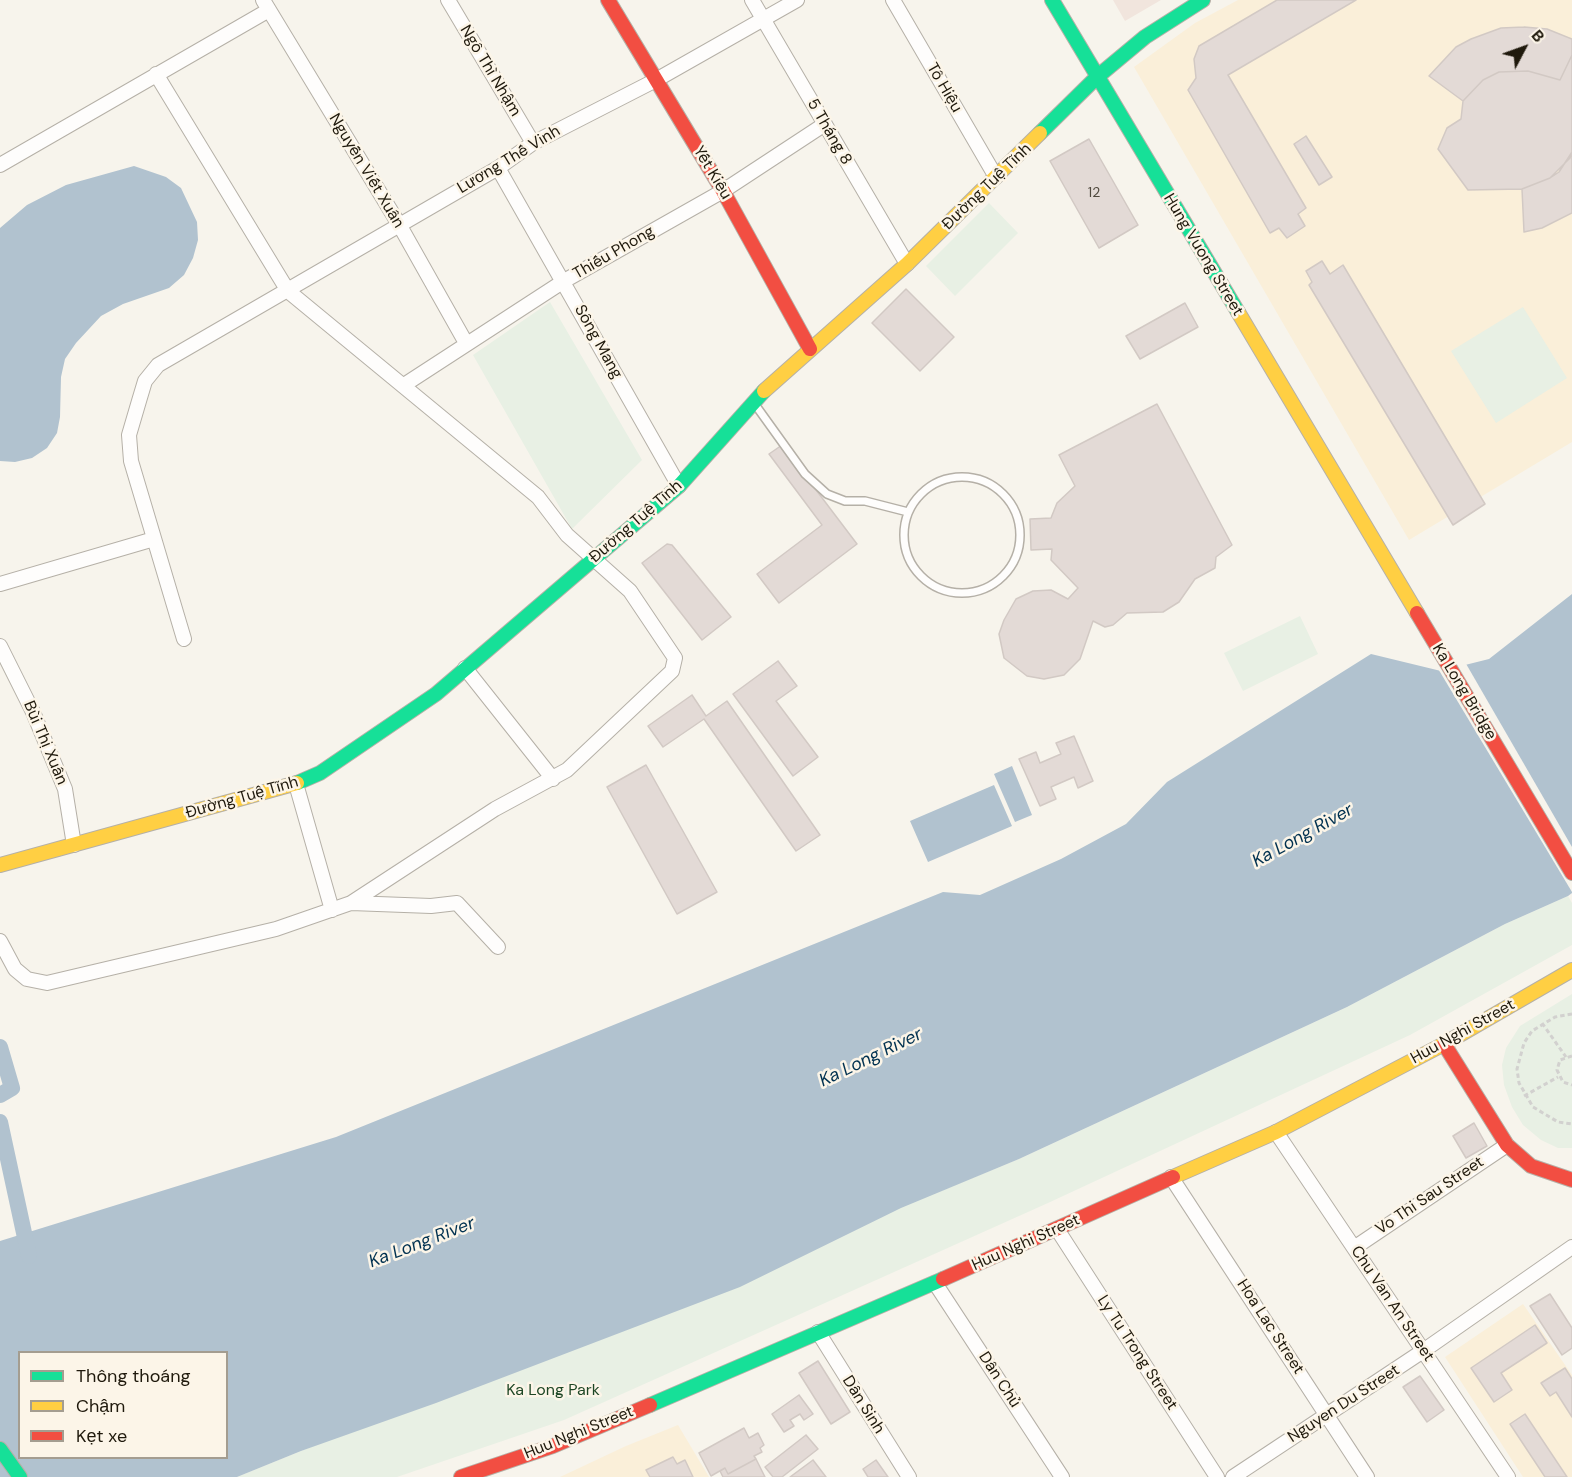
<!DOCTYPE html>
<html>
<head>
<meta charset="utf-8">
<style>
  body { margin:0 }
  #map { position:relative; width:1572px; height:1477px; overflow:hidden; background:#f7f4ec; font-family:"DM Sans",sans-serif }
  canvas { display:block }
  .legend { position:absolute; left:18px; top:1351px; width:210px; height:108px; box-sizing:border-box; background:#fcf5e8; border:2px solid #a49d90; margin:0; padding:8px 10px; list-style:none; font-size:18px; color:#1f190c }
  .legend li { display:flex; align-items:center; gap:12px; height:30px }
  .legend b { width:30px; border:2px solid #a49d90 }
  .north { position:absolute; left:1494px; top:18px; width:60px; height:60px; -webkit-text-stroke:4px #fcf5e8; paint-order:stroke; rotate:49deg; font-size:16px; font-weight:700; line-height:24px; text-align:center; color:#1f190c }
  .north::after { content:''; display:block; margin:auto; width:21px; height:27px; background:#1f190c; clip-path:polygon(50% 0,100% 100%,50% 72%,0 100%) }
</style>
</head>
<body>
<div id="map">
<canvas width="1572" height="1477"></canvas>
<ul class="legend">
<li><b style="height:8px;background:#16e098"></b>Thông thoáng</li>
<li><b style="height:8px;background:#ffcf43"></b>Chậm</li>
<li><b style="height:8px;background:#f24e42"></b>Kẹt xe</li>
</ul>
<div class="north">B</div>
</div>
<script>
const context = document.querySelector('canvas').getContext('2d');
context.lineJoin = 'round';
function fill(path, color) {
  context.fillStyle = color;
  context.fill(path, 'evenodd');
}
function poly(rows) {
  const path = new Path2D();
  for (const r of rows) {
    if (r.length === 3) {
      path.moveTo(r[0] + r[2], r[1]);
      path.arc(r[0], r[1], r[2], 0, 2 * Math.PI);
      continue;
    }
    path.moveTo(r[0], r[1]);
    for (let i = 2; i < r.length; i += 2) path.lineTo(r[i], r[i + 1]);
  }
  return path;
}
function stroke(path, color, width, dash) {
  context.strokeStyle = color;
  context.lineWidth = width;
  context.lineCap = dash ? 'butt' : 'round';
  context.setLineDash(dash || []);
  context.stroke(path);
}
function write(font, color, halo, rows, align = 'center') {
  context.font = font + ' "DM Sans",sans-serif';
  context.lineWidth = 5;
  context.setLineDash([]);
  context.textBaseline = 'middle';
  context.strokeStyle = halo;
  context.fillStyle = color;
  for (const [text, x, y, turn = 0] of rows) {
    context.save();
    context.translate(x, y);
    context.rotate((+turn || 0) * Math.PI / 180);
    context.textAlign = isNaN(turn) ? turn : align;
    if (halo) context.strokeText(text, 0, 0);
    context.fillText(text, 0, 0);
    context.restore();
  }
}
fill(poly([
  [1238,0,1572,0,1572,442,1409,540,1134,67,1195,23],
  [1523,1304,1572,1375,1572,1477,1523,1477,1445,1357],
  [678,1425,709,1477,560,1477,626,1446]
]), '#faefd9');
fill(poly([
  [1113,0,1161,0,1125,21]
]), '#f1e5dd');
fill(poly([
  [989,203,1018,233,955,296,926,266],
  [550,302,642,460,572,529,473,355],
  [1523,307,1567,378,1496,423,1451,351],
  [1300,616,1318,654,1243,691,1224,653],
  [1568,896,1572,903,1572,945,1410,1035,1048,1203,564,1420,397,1477,237,1477,1019,1159,1347,1007,1505,924],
  [1572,994,1572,1148,1558,1148,1541,1140,1523,1125,1512,1107,1504,1085,1502,1065,1506,1048,1520,1026]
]), '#e8f0e4');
fill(poly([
  [134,166,166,177,181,188,197,222,198,240,193,258,184,275,169,288,123,304,101,316,76,343,65,359,61,377,60,417,57,433,47,448,32,458,15,462,0,461,0,228,27,205,66,185],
  [1572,594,1572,893,1568,896,1505,924,1347,1007,1019,1159,901,1208,740,1287,436,1403,301,1451,237,1477,0,1477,0,1241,336,1137,943,892,980,895,1061,859,1126,824,1167,782,1371,654,1441,671,1489,659],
  [20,1352,226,1352,226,1458,20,1458],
  [1012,766,1032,815,1015,822,994,774],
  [994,785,1012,826,928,862,910,821]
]), '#b1c2cf');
fill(poly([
  [1465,662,1572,847,1572,892,1437,667]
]), '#f7f4ec');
stroke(poly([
  [0,1047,12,1088,0,1095],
  [0,1122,29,1256]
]), '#b1c2cf', 16);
const building = poly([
  [1277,0,1356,0,1228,75,1306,208,1298,214,1305,226,1287,238,1279,228,1270,233,1188,90,1196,78,1194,59,1199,46,1277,0],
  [1524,27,1547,29,1572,39,1572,55,1560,80,1528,71,1499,72,1483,80,1463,101,1429,76,1456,47,1471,39,1501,28,1524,27],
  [1572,55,1572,152,1570,158,1550,178,1522,189,1468,190,1438,149,1447,128,1461,119,1463,101,1483,80,1499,72,1528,71,1560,80,1572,55],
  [1306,136,1332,177,1319,185,1294,144,1306,136],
  [1089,139,1138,225,1099,248,1050,161,1089,139],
  [1572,152,1572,213,1542,228,1524,232,1522,189,1550,178,1559,172,1572,152],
  [1322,261,1330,274,1343,265,1485,504,1453,525,1309,285,1312,282,1306,271,1322,261],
  [906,289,954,337,920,371,872,323,906,289],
  [1185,303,1198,327,1140,359,1126,336,1185,303],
  [1157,404,1232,545,1216,557,1215,568,1195,579,1179,602,1163,612,1127,613,1113,625,1105,627,1093,621,1080,659,1064,675,1044,679,1027,676,1004,658,999,634,1004,620,1016,599,1033,591,1051,590,1068,599,1078,588,1051,560,1052,549,1031,550,1030,519,1051,518,1057,503,1075,486,1059,455,1157,404],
  [782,445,857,544,779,603,757,574,822,525,769,454,782,445],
  [667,544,672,545,731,617,702,640,642,563,667,544],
  [778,661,797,686,776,701,818,757,793,776,733,694,778,661],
  [692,695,706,716,727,701,820,835,796,851,704,719,663,747,648,726,692,695],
  [1074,736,1093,781,1078,788,1074,777,1051,787,1056,799,1040,806,1019,759,1036,752,1040,763,1061,754,1056,743,1074,736],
  [646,765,717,892,677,914,607,787,646,765],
  [1474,1123,1487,1146,1466,1158,1453,1136,1474,1123],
  [1550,1294,1572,1328,1572,1348,1562,1355,1530,1306,1550,1294],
  [1535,1325,1547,1343,1501,1373,1512,1390,1494,1402,1471,1368,1535,1325],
  [818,1361,850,1412,831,1424,799,1373,818,1361],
  [1565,1368,1572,1379,1572,1417,1556,1392,1550,1396,1541,1383,1565,1368],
  [1420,1376,1444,1410,1427,1422,1403,1387,1420,1376],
  [799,1395,813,1414,804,1420,800,1414,790,1420,794,1426,784,1432,772,1414,799,1395],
  [1525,1414,1567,1477,1545,1477,1510,1424,1525,1414],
  [744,1428,749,1438,758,1433,764,1445,760,1448,762,1452,754,1456,756,1459,728,1474,725,1468,711,1476,699,1453,744,1428],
  [806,1435,818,1449,782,1477,773,1477,765,1467,806,1435],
  [673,1457,677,1464,685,1460,693,1477,650,1477,646,1470,673,1457],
  [756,1459,765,1477,723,1477,720,1471,725,1468,728,1474,756,1459],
  [813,1460,826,1477,790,1477,813,1460],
  [876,1460,888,1477,868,1477,863,1469,876,1460]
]);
fill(building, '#e3dad6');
stroke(building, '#d2c9c4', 1.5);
const lane = poly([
  [754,403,805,474,827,494,845,501,865,501,908,512],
  [962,535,58]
]);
const street = poly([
  [263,0,400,226,466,343],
  [448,0,533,143],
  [752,0,907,264],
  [893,0,996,177],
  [0,165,269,10],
  [498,168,679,486],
  [404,385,564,281,723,191,825,124],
  [0,584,154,539],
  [184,639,131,461,129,435,139,401,145,381,158,365,498,168,533,143,656,80,797,0],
  [0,646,33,712,65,789,74,845],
  [465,668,553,779],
  [296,784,332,910],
  [351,903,431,906,457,903,498,947],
  [0,941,15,969,27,979,47,983,276,929,351,903,495,809,567,770,672,671,675,658,630,591,567,535,538,497,288,291,156,74],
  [1276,1132,1508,1477],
  [1171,1177,1367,1477],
  [1057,1229,1217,1477],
  [1354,1248,1507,1145],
  [935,1283,1062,1477],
  [818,1332,909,1477],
  [1233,1477,1423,1351,1572,1247]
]);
const fast = poly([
  [1052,0,1238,312],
  [1040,133,1097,77,1145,37,1203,0],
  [297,783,320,773,436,694,679,486,764,391],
  [650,1405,943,1279],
  [0,1449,20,1477]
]);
const slow = poly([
  [1238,312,1417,613],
  [764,391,907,264,1040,133],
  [0,865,297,783],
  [1173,1177,1276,1132,1444,1044,1572,970]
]);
const jam = poly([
  [608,0,723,191,810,349],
  [1417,613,1572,873],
  [1444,1044,1507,1145,1531,1166,1572,1180],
  [943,1279,1173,1177],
  [461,1477,553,1446,650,1405]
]);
stroke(lane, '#b5b0a7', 10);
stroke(street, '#b5b0a7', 16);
stroke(fast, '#b5b0a7', 16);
stroke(slow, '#b5b0a7', 16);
stroke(jam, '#b5b0a7', 16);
stroke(poly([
  [1572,1014,1555,1017,1532,1031,1524,1043,1517,1069,1519,1083,1533,1107,1558,1122,1572,1124],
  [1542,1023,1566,1057],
  [1572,1056,1560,1060,1557,1070,1563,1082,1572,1085],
  [1524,1096,1558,1077]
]), '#d2d1cf', 3, [4.5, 3]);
stroke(lane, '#fefdfc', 7);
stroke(street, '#fefdfc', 14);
stroke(fast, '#16e098', 14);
stroke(slow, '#ffcf43', 14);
stroke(jam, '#f24e42', 14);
write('14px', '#50493e', null, [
  ["12",1094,193]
]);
write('16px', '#1f190c', '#fcf5e8', [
  ["Ngô Thì Nhậm",490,71,59],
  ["Tô Hiệu",944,88,60],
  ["5 Tháng 8",829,132,60],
  ["Lương Thế Vinh",509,160,-31],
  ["Nguyễn Viết Xuân",366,171,59],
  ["Yết Kiêu",712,173,59],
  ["Đường Tuệ Tĩnh",987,187,-44],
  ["Thiếu Phong",614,253,-30],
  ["Hung Vuong Street",1203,255,59],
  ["Sông Mang",598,342,61],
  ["Đường Tuệ Tĩnh",636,522,-41],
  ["Ka Long Bridge",1464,692,59],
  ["Bùi Thị Xuân",45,743,67],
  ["Đường Tuệ Tĩnh",242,798,-16],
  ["Huu Nghi Street",1463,1032,-29],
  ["Vo Thi Sau Street",1430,1196,-34],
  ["Huu Nghi Street",1026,1243,-24],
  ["Chu Van An Street",1392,1304,56],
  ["Hoa Lac Street",1270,1327,57],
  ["Ly Tu Trong Street",1137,1353,57],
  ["Dân Chủ",999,1380,57],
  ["Nguyen Du Street",1344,1404,-33],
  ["Dân Sinh",863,1405,58],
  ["Huu Nghi Street",579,1433,-22]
]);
write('16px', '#1e4725', '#fcf5e8', [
  ["Ka Long Park",553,1391]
]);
write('italic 18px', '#013150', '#fcf5e8', [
  ["Ka Long River",1303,836,-29],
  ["Ka Long River",871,1058,-26],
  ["Ka Long River",422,1243,-21]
]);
</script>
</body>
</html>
